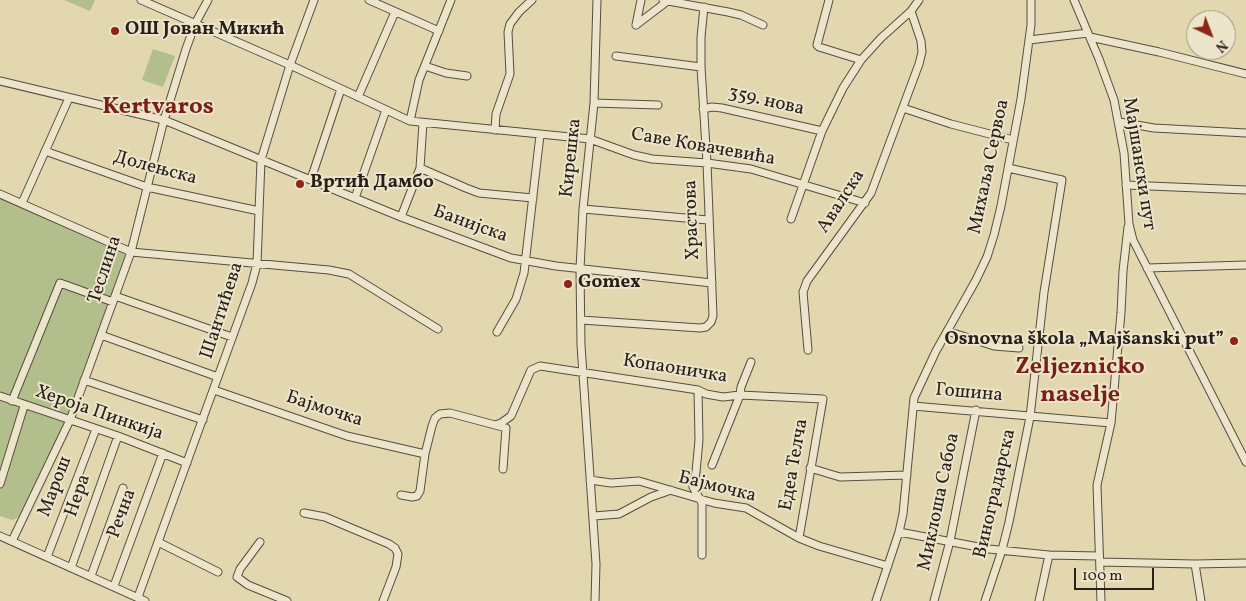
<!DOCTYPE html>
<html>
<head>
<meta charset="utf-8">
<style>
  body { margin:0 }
  #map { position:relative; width:1246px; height:601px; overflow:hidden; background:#e2d7af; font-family:Vollkorn,serif }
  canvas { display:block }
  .north { position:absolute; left:1186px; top:10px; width:50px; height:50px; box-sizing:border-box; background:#ece5cb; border:1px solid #9e9684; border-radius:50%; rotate:137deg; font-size:14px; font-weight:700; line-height:20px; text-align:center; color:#2a2019 }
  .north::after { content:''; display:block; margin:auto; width:18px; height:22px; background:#8f2418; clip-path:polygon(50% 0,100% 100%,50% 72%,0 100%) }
  .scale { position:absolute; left:1074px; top:568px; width:80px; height:22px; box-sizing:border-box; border:2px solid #2a2019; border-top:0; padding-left:6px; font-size:15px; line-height:18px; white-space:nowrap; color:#2a2019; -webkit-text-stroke:4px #ece5cb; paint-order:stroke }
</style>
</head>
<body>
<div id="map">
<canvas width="1246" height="601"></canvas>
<div class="north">N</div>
<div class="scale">100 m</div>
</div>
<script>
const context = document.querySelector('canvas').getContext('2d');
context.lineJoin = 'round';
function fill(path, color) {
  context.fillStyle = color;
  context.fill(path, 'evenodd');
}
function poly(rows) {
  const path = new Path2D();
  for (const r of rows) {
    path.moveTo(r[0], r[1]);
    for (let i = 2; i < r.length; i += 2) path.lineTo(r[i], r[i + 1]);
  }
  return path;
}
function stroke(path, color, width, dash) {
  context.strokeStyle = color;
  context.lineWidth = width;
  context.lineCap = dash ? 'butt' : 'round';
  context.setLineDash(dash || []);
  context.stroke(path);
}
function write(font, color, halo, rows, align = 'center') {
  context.font = font + ' Vollkorn,serif';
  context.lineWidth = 4;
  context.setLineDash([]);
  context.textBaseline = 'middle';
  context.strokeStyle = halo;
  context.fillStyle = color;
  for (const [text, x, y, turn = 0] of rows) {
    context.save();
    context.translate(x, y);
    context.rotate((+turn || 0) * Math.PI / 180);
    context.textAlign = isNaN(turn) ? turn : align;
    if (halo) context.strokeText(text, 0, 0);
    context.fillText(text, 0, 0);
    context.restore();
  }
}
fill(poly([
  [64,0,95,0,90,11],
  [153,49,175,56,163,87,142,80],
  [0,196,129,252,70,417,22,516,12,520,0,516]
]), '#b2be8c');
const minor = poly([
  [141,0,290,65,410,121,590,139,634,155,652,159,707,163,751,169,865,203],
  [369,0,439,31],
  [663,0,728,12,741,15,763,25],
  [829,0,817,45,819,47,861,60],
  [1074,0,1099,59,1114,100,1124,153,1129,224,1133,240,1246,462],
  [636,25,669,0],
  [636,25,641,0],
  [1090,37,1159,52,1246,74],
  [1029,40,1088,33],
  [616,56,701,67],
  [425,66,446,73,467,76],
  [0,81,164,120,401,217,511,258,556,266,712,283],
  [358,97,395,12],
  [594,103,658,105],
  [903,108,951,124,1013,140],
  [703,109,712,107,722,108,822,131],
  [410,121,419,80,451,0],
  [1119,122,1154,128,1246,133],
  [495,130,496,114,510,74,508,32,510,24,519,12,532,0],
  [45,151,147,187,259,211],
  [420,168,466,188,479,193,533,198],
  [311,179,341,89],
  [1126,185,1246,190],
  [0,194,131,252,329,270,349,274,438,329],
  [355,198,386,110],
  [22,203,69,98],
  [583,209,708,220],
  [401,217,420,168,423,123],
  [791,219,822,131,843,88,861,60,881,38,911,11,919,0],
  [1147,268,1246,265],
  [115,296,232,337],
  [581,320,700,328,706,327,711,322,713,316,707,163,701,67,701,37,704,7],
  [947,331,994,346,1019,348],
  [497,332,516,299,524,273,540,135],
  [101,335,218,377],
  [808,350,803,292,807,281,871,193,919,64,922,52,921,41,911,11],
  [84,380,203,420],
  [214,390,347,436,425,454],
  [698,390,699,440,696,472,693,487,702,503,702,555],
  [0,396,118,436,187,463],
  [12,401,60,283,113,302],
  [913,406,1111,423],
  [495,425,506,428,503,469],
  [712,465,740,395,741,387,751,362],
  [810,468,840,477,907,475],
  [590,480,611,483,639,481,714,503,746,508,799,538,819,546,888,566],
  [0,484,24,406],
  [401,495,412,497,417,496,420,491,425,454,432,426,435,418,440,414,450,413,495,425,501,423,511,416,531,370,540,366,698,390,706,394,723,397,740,395,823,399,799,538],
  [304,513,325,517,389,544,395,548,398,554,396,567,383,601],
  [594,516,619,514,651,497,671,490],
  [899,532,989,549,1049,555,1099,556],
  [0,536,145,601],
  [12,541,70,420,131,252,164,120,186,49,195,24,208,0],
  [158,542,218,572],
  [260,542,240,569,237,577,248,585,287,601],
  [47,557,96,429],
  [1100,562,1195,564,1246,563],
  [1195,564,1201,601],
  [71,568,118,436],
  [91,576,123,488],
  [114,586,163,453],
  [138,597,252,283,257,264,261,160,290,65,314,0],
  [595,601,596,564,581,345,580,269,583,209,594,103,597,0],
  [876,601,899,532,903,514,914,398,936,351,976,280,987,257,994,235,1001,206,1021,99,1031,25,1031,0],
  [934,601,950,541,976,410],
  [985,601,1002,550,1009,522,1030,417,1044,292,1062,180,1008,168],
  [1039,601,1049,555],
  [1101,601,1097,485,1111,423,1121,313,1123,271,1128,227]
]);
stroke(minor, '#584e3e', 9);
stroke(minor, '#ece5cb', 7);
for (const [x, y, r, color] of [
  [115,31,5,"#8f2418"],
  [300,184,5,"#8f2418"],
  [568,284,5,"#8f2418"],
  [1234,341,5,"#8f2418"]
]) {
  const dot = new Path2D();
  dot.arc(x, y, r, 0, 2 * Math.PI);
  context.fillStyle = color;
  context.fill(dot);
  stroke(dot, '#ece5cb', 2);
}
write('bold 19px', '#2a2019', '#ece5cb', [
  ["ОШ Јован Микић",125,31],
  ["Вртић Дамбо",310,184],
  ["Gomex",578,284],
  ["Osnovna škola „Majšanski put”",1224,341,"right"]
], 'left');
write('19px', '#2a2019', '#ece5cb', [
  ["359. нова",766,102,13],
  ["Саве Ковачевића",703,148,10],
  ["Кирешка",572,158,-84],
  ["Мајшански пут",1138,164,81],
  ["Михаља Сервоа",990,167,-78],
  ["Долењска",155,169,15],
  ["Авалска",842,202,-57],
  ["Храстова",693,220,-92],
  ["Банијска",470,225,20],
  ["Теслина",106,270,-72],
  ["Шантићева",223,311,-72],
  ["Копаоничка",675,370,9],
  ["Гошина",969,394,5],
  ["Бајмочка",324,410,18],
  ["Хероја Пинкија",99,414,19],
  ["Едеа Телча",795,465,-80],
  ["Марош",56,487,-69],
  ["Бајмочка",717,488,14],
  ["Виноградарска",996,494,-77],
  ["Нера",79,496,-71],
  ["Миклоша Сабоа",940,502,-78],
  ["Речна",123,514,-70]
]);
write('bold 24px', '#7a1f14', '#ece5cb', [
  ["Kertvaros",158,109],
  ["Zeljeznicko",1080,369],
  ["naselje",1080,397]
]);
</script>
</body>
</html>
